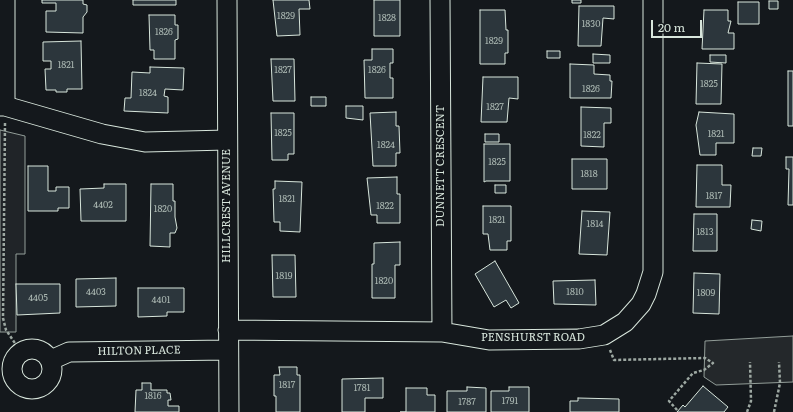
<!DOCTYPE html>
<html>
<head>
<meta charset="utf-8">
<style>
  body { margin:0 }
  #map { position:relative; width:793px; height:412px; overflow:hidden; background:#14181c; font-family:Literata,serif }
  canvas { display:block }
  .scale { position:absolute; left:651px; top:20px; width:51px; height:18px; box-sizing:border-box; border:2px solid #d8e6dc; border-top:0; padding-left:5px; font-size:12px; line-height:14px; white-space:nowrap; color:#d8e6dc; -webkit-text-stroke:3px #14181c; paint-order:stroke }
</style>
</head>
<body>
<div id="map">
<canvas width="793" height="412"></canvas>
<div class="scale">20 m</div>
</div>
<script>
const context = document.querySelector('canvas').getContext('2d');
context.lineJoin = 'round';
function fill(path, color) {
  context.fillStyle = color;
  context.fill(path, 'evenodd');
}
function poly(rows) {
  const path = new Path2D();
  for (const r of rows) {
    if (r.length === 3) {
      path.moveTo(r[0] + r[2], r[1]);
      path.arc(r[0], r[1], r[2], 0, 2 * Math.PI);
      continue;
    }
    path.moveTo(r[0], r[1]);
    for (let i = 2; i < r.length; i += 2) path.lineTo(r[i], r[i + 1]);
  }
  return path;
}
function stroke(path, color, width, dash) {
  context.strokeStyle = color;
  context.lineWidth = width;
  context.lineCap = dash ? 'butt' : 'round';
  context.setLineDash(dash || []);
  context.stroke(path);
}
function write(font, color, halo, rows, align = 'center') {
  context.font = font + ' Literata,serif';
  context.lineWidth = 3;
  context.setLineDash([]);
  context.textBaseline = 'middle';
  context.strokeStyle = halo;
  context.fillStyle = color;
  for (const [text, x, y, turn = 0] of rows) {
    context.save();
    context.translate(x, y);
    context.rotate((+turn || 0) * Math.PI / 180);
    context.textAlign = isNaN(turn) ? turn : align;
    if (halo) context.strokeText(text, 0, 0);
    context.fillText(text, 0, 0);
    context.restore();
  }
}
const green = poly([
  [0,130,25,136,25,254,16,254,16,332,0,332,0,130]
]);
fill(green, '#202428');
stroke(green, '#939e99', 1);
const parking = poly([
  [793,336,793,382,716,385,704,377,705,341,793,336]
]);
fill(parking, '#24282b');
stroke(parking, '#939e99', 1);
const building = poly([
  [42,0,83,0,83,4,87,5,87,12,83,17,83,33,46,32,46,11,56,11,56,3,42,3,42,0],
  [133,0,176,0,176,5,133,5,133,0],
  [273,0,309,0,310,9,299,9,300,35,277,36,273,0],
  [374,0,400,0,400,36,374,36,374,0],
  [572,0,581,0,581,3,572,3,572,0],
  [769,1,778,1,778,9,769,9,769,1],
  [738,2,759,2,759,24,738,24,738,2],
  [579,6,614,6,614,19,603,18,601,46,578,46,579,6],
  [480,10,505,10,506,30,508,30,508,53,505,53,505,64,480,64,480,10],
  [704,10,728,10,728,21,731,21,728,33,734,33,734,49,702,49,704,10],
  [149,15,175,15,175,25,178,25,178,39,175,40,175,59,154,59,154,50,150,50,149,15],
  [81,41,82,89,67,89,67,92,56,92,56,90,46,90,45,69,51,69,51,61,43,61,43,42,81,41],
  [372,49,393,49,393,63,390,63,390,78,393,78,393,98,365,98,364,60,372,60,372,49],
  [547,51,560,51,560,58,547,58,547,51],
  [593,54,610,55,610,63,593,63,593,54],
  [710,55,726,55,726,63,710,62,710,55],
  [271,59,294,59,295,101,273,101,271,59],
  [697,63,722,64,721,104,696,104,697,63],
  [570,64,594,65,594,74,610,75,610,81,612,81,611,98,570,98,570,64],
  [150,67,184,68,183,90,165,89,164,96,168,97,168,113,124,111,125,98,131,98,132,72,150,73,150,67],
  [788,71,793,71,793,126,788,126,788,71],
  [483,77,518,77,518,99,509,98,507,122,481,122,483,77],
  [311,97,326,97,326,106,311,106,311,97],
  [346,106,363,106,363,120,346,118,346,106],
  [581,107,611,108,611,123,604,123,604,147,581,146,581,107],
  [396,112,396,126,399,126,400,153,396,153,396,166,373,166,370,113,396,112],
  [699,112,734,114,734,143,716,143,716,155,700,155,696,125,699,112],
  [271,113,294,113,294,154,288,154,288,160,272,160,271,113],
  [485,134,499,134,499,142,485,142,485,134],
  [484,144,510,144,510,181,486,181,484,182,484,144],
  [753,148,762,148,761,156,752,156,753,148],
  [786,157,793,157,793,205,788,205,789,169,786,169,786,157],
  [572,159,607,159,607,189,572,189,572,159],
  [697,165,722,165,722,185,731,185,730,207,696,207,697,165],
  [28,166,48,166,48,191,56,191,56,187,69,187,69,208,58,208,58,211,28,211,28,166],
  [397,177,397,194,400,194,400,223,377,223,377,215,371,215,367,178,397,177],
  [275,181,302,182,300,232,280,231,280,222,274,222,273,189,275,189,275,181],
  [104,184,126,184,126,221,81,221,80,189,104,188,104,184],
  [151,184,173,184,173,201,175,201,175,217,177,228,175,233,170,233,170,247,150,246,151,184],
  [495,185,506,185,506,193,495,193,495,185],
  [483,206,511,206,511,241,507,241,507,250,490,250,488,234,483,234,483,206],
  [582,211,610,212,607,255,579,254,582,211],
  [694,214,717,214,717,251,693,251,694,214],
  [752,220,762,221,761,231,751,229,752,220],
  [400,242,400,265,395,265,395,298,372,298,372,264,374,264,374,243,400,242],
  [272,255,295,255,296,297,273,297,272,255],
  [495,261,519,303,511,308,506,300,494,307,475,274,495,261],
  [694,273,720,274,719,314,693,313,694,273],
  [116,278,116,306,76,307,76,279,116,278],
  [595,280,596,305,554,304,553,281,595,280],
  [16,284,60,284,60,313,17,315,16,284],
  [138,288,184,288,184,312,167,312,167,316,138,317,138,288],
  [279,367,297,367,297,375,300,375,300,412,276,412,276,396,274,396,274,375,280,375,279,367],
  [383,378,383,398,365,398,365,412,342,412,342,379,383,378],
  [142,383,151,383,151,390,167,390,167,393,170,393,171,400,168,400,168,406,179,406,179,412,135,412,136,390,142,390,142,383],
  [703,386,728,407,724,412,677,412,683,405,685,407,703,386],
  [467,387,486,388,486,412,447,412,447,391,467,391,467,387],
  [509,387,529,387,529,412,491,412,491,391,509,391,509,387],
  [406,388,427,388,427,395,435,395,435,412,400,412,406,412,406,388],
  [578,398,619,399,619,412,570,412,570,401,578,401,578,398]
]);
fill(building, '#2c363c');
stroke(building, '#d8e6dc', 1);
const minor = poly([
  [5,0,5,106],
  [227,0,229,412],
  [440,0,442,332],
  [0,106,5,106,102,134,145,142,227,140],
  [228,330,442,332,489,340,579,339,604,335,625,322,641,304,646,294,653,272,653,0],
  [32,369,20],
  [51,360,69,352,228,350]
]);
stroke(minor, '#d8e6dc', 21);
stroke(poly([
  [5,123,3,318,6,330,21,352],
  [610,350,614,360,705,358,713,363,704,370,693,373,669,401,678,411],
  [747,412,751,401,750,362],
  [774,412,780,383,779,362]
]), '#9da8a2', 2.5, [3, 2]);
stroke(minor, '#14181c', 19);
write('9px', '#adbab4', null, [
  ["1829",286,16],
  ["1828",387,18],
  ["1830",591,24],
  ["1826",164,32],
  ["1829",494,41],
  ["1821",66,65],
  ["1827",283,70],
  ["1826",377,70],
  ["1825",709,84],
  ["1826",591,89],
  ["1824",148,93],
  ["1827",495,107],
  ["1825",283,133],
  ["1821",716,134],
  ["1822",592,135],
  ["1824",386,145],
  ["1825",497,162],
  ["1818",589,174],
  ["1817",714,196],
  ["1821",287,199],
  ["4402",103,205],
  ["1822",385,206],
  ["1820",163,209],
  ["1821",497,220],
  ["1814",595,224],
  ["1813",705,232],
  ["1819",284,276],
  ["1820",384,281],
  ["4403",96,292],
  ["1810",575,292],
  ["1809",706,293],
  ["4405",38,298],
  ["4401",161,300],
  ["1817",287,385],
  ["1781",362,388],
  ["1816",153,396],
  ["1791",510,401],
  ["1787",467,402]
]);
write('11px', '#d8e6dc', '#14181c', [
  ["DUNNETT CRESCENT",441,166,-90],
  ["HILLCREST AVENUE",227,206,-90],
  ["PENSHURST ROAD",533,338],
  ["HILTON PLACE",139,351,-1]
]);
</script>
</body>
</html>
